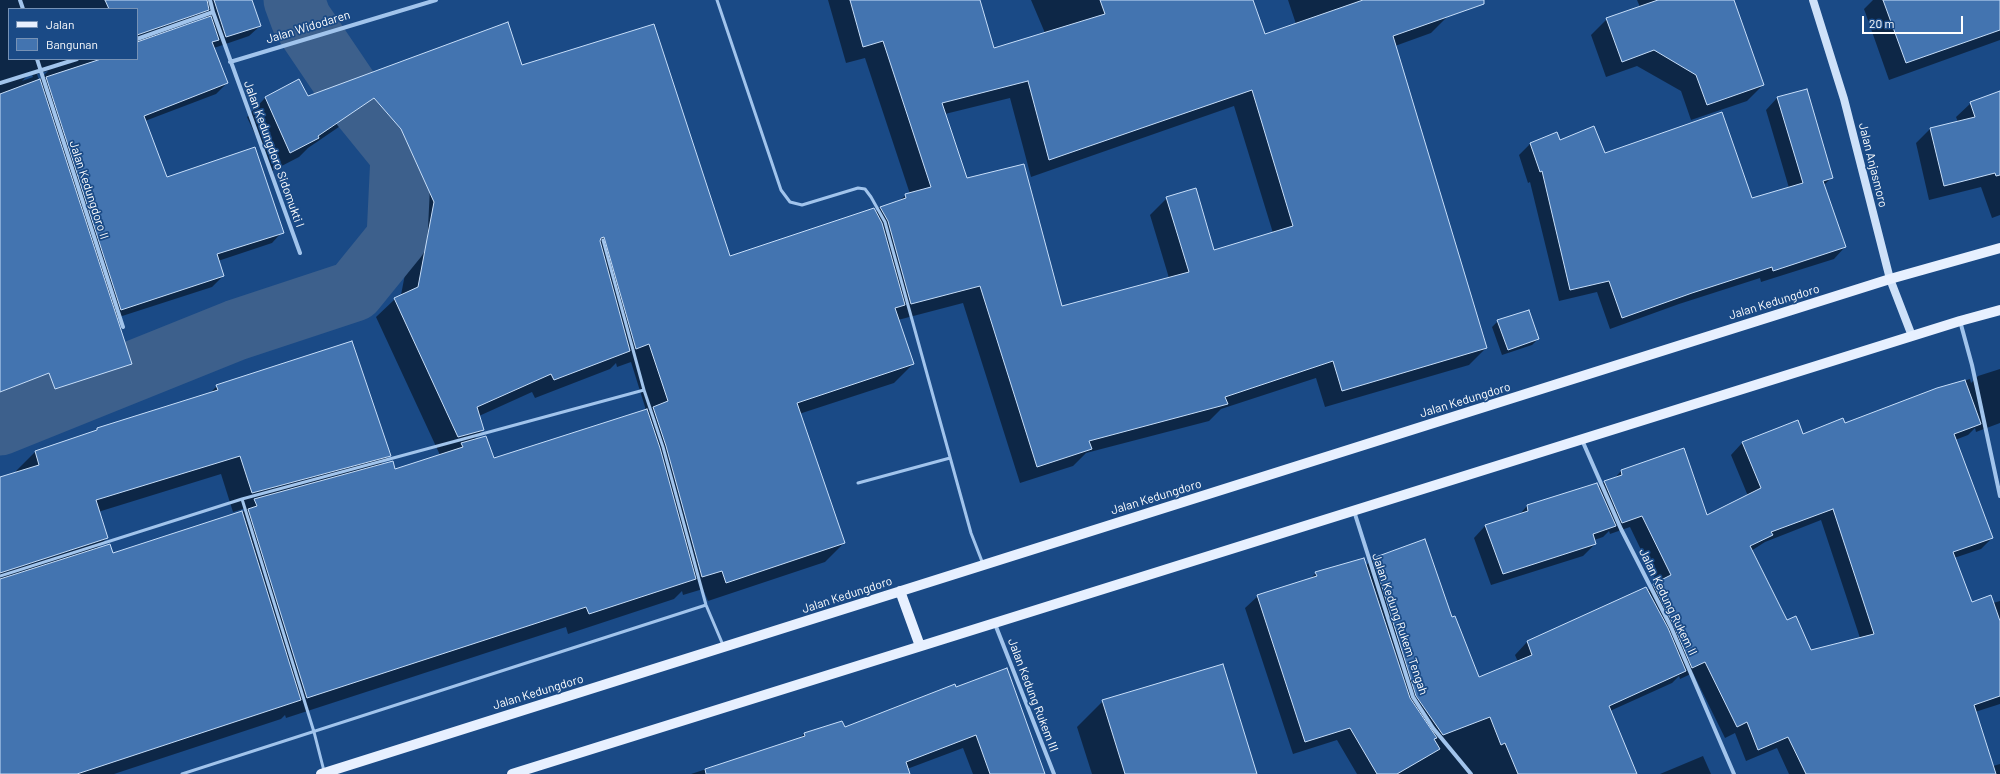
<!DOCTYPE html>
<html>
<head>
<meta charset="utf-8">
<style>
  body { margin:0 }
  #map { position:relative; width:2000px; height:774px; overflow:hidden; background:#1a4a86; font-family:Barlow,sans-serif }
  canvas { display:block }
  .legend { position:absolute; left:8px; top:8px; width:130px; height:52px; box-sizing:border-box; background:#1a4a86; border:1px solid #7692b6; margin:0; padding:5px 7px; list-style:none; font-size:12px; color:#fff }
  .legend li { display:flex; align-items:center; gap:8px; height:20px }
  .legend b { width:20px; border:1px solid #7692b6 }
  .scale { position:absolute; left:1862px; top:16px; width:101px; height:18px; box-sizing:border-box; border:2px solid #fff; border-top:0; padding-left:5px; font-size:12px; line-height:14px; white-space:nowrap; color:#fff; -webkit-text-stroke:3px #1a4a86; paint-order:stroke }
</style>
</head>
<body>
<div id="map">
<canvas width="2000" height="774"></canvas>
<ul class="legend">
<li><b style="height:5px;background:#e7f0ff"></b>Jalan</li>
<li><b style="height:11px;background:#4374b0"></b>Bangunan</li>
</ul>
<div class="scale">20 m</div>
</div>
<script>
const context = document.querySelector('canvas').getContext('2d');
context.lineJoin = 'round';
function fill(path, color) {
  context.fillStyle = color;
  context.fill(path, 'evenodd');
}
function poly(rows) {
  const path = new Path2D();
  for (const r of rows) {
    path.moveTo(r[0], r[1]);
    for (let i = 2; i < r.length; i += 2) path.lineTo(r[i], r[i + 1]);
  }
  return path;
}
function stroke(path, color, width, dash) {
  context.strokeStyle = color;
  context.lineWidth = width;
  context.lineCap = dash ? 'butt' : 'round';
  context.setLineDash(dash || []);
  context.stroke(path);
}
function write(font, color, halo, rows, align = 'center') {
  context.font = font + ' Barlow,sans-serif';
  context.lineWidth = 3.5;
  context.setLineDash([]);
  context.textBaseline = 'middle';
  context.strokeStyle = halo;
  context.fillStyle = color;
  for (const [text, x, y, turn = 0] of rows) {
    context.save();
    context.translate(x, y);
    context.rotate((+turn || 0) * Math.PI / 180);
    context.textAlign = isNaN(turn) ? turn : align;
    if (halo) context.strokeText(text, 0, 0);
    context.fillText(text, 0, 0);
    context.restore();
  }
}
fill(poly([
  [0,0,251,0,260,26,249,36,214,48,227,83,216,94,145,121,166,178,282,232,272,243,218,261,223,276,212,287,116,318,131,364,120,374,44,399,39,383,0,398],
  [9,9,137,9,137,59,9,59],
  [204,13,206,19,160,36,159,34,197,20],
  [48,71,39,80,37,74],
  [31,72,33,77,22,81],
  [828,0,979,0,993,49,1045,33,1031,0,1252,0,1265,36,1296,24,1288,0,1482,0,1448,16,1431,33,1395,46,1486,348,1469,365,1325,407,1316,378,1221,409,1209,421,1086,453,1073,466,1020,483,963,303,898,320,913,364,894,383,799,414,844,543,825,562,708,601,703,589,683,595,682,591,674,599,568,634,566,627,286,718,285,715,281,719,114,774,0,774,0,478,16,473,16,471,35,452,93,432,97,429,210,393,217,386,390,455,379,466,395,470,440,455,376,317,395,299,401,295,415,222,383,147,355,116,308,148,299,157,272,171,247,117,265,98,299,80,308,97,521,67,729,257,875,213,880,207,899,201,906,195,910,194,865,58,846,63],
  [1010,98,1031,177,1234,106,1273,233,1214,252,1167,198,1150,215,1169,278,1061,307,966,179,945,114],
  [631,362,646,410,493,459,473,441,483,430,479,416,532,392,535,398,610,369,616,363,617,367],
  [221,474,233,512,246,508,243,512,112,554,95,550,107,538,98,512],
  [1637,0,1733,0,1763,85,1747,101,1691,120,1681,91,1637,66,1606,77,1591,35,1607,19,1640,7],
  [1873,0,2000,0,2000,40,1889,80,1864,9],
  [1806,90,1832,177,1824,185,1845,247,1834,259,1761,282,1760,278,1679,304,1610,329,1597,292,1559,301,1530,182,1528,183,1519,155,1530,144,1559,141,1751,199,1789,188,1766,110,1777,98],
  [2000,92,2000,215,1992,218,1981,187,1929,200,1916,143,1930,129,1958,122,1956,117,1971,103],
  [1498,321,1538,339,1532,345,1502,355,1492,327],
  [2000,369,2000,423,1976,432,1975,428,1968,435,1955,440,1992,538,1981,549,1954,558,1971,603,1993,603,2000,601,2000,704,1975,712,1993,766,2000,764,2000,774,1789,774,1777,748,1746,761,1735,733,1725,738,1693,673,1680,679,1679,676,1672,683,1610,711,1636,774,1357,774,1337,740,1293,754,1245,608,1258,596,1309,580,1316,573,1365,566,1373,559,1425,541,1451,619,1478,679,1518,662,1515,655,1527,642,1647,591,1657,583,1630,527,1610,534,1609,531,1603,537,1594,540,1595,544,1583,556,1491,585,1474,538,1485,526,1519,515,1527,506,1598,488,1604,482,1614,479,1621,471,1707,516,1748,496,1731,455,1742,443,1802,435,1844,425,1937,389,1970,379,1971,383,1978,376],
  [1821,520,1860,638,1811,651,1786,621,1751,551,1765,542],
  [955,688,1044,774,973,774,963,748,907,769,909,774,691,774,799,739,804,734,844,729],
  [1103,701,1256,774,1092,774,1077,727],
  [1703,756,1711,774,1660,774]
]), '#0007');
stroke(poly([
  [0,425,236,330,354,291,397,238,401,155,353,96,301,19,294,0]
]), '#3d608c', 61);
const building = poly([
  [105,0,207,0,209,10,137,35,137,9,109,9,105,0],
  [214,0,252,0,261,26,226,37,214,0],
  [850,0,980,0,994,48,1105,14,1100,0,1253,0,1265,34,1363,0,1484,0,1484,4,1393,36,1487,348,1342,391,1333,361,1225,397,1228,404,1089,441,1092,449,1037,467,980,286,911,304,888,221,880,207,906,198,905,194,931,187,883,41,863,47,850,0],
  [1028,81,1049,160,1252,90,1293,226,1214,250,1196,188,1166,197,1189,272,1062,306,1024,164,967,178,942,103,1028,81],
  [1658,0,1734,0,1764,85,1707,105,1696,75,1654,50,1622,62,1606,18,1658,0],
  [1883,0,2000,0,2000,30,1906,63,1883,0],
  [211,16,219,40,212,42,228,83,144,116,167,177,255,147,284,233,217,254,224,276,121,310,46,77,101,59,137,59,137,42,211,16],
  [508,22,522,65,654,24,730,256,874,208,882,223,905,305,895,308,914,364,797,403,845,543,726,583,722,571,702,577,666,446,653,407,668,401,649,344,636,349,604,237,601,238,600,241,630,351,554,380,551,374,477,407,484,430,458,437,394,298,418,287,434,202,401,129,374,98,318,136,319,138,290,153,265,97,299,79,308,96,508,22],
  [40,79,132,364,55,389,49,373,0,392,0,94,40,79],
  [1807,89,1833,178,1823,181,1846,247,1773,271,1772,267,1692,293,1622,318,1609,281,1570,290,1542,171,1540,172,1530,143,1557,132,1560,140,1594,126,1605,153,1722,112,1752,198,1803,183,1777,97,1807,89],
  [2000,91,2000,175,1996,176,1995,173,1944,186,1930,128,1975,117,1970,102,2000,91],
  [1529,310,1539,339,1508,350,1497,320,1529,310],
  [352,341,391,456,252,493,240,456,96,500,108,538,0,573,0,477,39,465,35,451,97,430,97,428,218,390,216,385,352,341],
  [1965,380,1981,424,1954,434,1993,538,1953,552,1972,602,1991,595,2000,621,2000,696,1974,705,1996,774,1806,774,1788,737,1758,750,1747,722,1737,727,1705,662,1692,668,1674,626,1653,584,1671,575,1642,516,1622,523,1604,481,1622,475,1621,470,1684,448,1707,515,1761,488,1742,442,1798,420,1803,434,1843,418,1845,423,1937,388,1965,380],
  [1833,509,1874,634,1811,650,1796,616,1787,620,1750,546,1773,535,1771,532,1833,509],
  [647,409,660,448,696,579,589,614,586,607,307,698,248,509,257,506,254,499,393,461,395,469,463,447,461,443,486,436,494,458,647,409],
  [1597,483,1616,526,1593,534,1596,544,1503,574,1485,525,1528,511,1527,505,1597,483],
  [242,511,301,700,77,774,0,774,0,579,110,544,113,553,242,511],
  [1425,539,1452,617,1455,616,1479,677,1532,655,1527,641,1646,587,1668,628,1686,671,1609,706,1637,774,1518,774,1505,743,1501,745,1490,717,1443,735,1416,696,1373,558,1425,539],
  [1364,558,1410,698,1437,738,1434,739,1440,749,1397,774,1377,774,1350,728,1305,742,1257,595,1317,576,1315,572,1364,558],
  [1223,664,1257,774,1125,774,1102,700,1223,664],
  [1007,668,1045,774,990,774,976,735,906,762,910,774,706,774,705,769,805,736,804,733,842,721,845,727,955,684,956,687,1007,668]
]);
fill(building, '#4374b0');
stroke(building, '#c7def9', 1);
stroke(poly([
  [717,0,781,190,790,202,802,205,858,188,865,189,871,197,885,222,971,533,983,564],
  [603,240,644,390],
  [858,483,950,458],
  [242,499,314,732,324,771],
  [0,576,242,499,644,390,663,447,706,605,723,645],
  [182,774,706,605]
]), '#a1c4ec', 3);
stroke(poly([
  [20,0,23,9],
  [210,0,213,12],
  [137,39,213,12,300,253],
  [37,59,123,327],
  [230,62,436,0],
  [0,83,77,59],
  [1960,321,1972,365,2000,496],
  [1582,440,1621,529,1671,627,1734,774],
  [1354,511,1413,697,1433,728,1471,774],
  [995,624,1054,774]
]), '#a1c4ec', 4);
stroke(poly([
  [1813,0,1844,99,1890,279,1912,336]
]), '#cee1f9', 8);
stroke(poly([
  [900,591,920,646],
  [321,774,1890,279,2000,248],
  [512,774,1960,321,2000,310]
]), '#e7f0ff', 10);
write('12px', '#fff', '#1a4a86', [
  ["Jalan Widodaren",308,27,-17],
  ["Jalan Kedungdoro Sidomukti I",274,154,70],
  ["Jalan Anjasmoro",1873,165,76],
  ["Jalan Kedungdoro II",89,190,72],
  ["Jalan Kedungdoro",1774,302,-17],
  ["Jalan Kedungdoro",1465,400,-17],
  ["Jalan Kedungdoro",1156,497,-17],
  ["Jalan Kedungdoro",847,595,-18],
  ["Jalan Kedung Rukem II",1668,602,64],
  ["Jalan Kedung Rukem Tengah",1400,624,71],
  ["Jalan Kedungdoro",538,692,-17],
  ["Jalan Kedung Rukem III",1033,695,69]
]);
</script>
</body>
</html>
